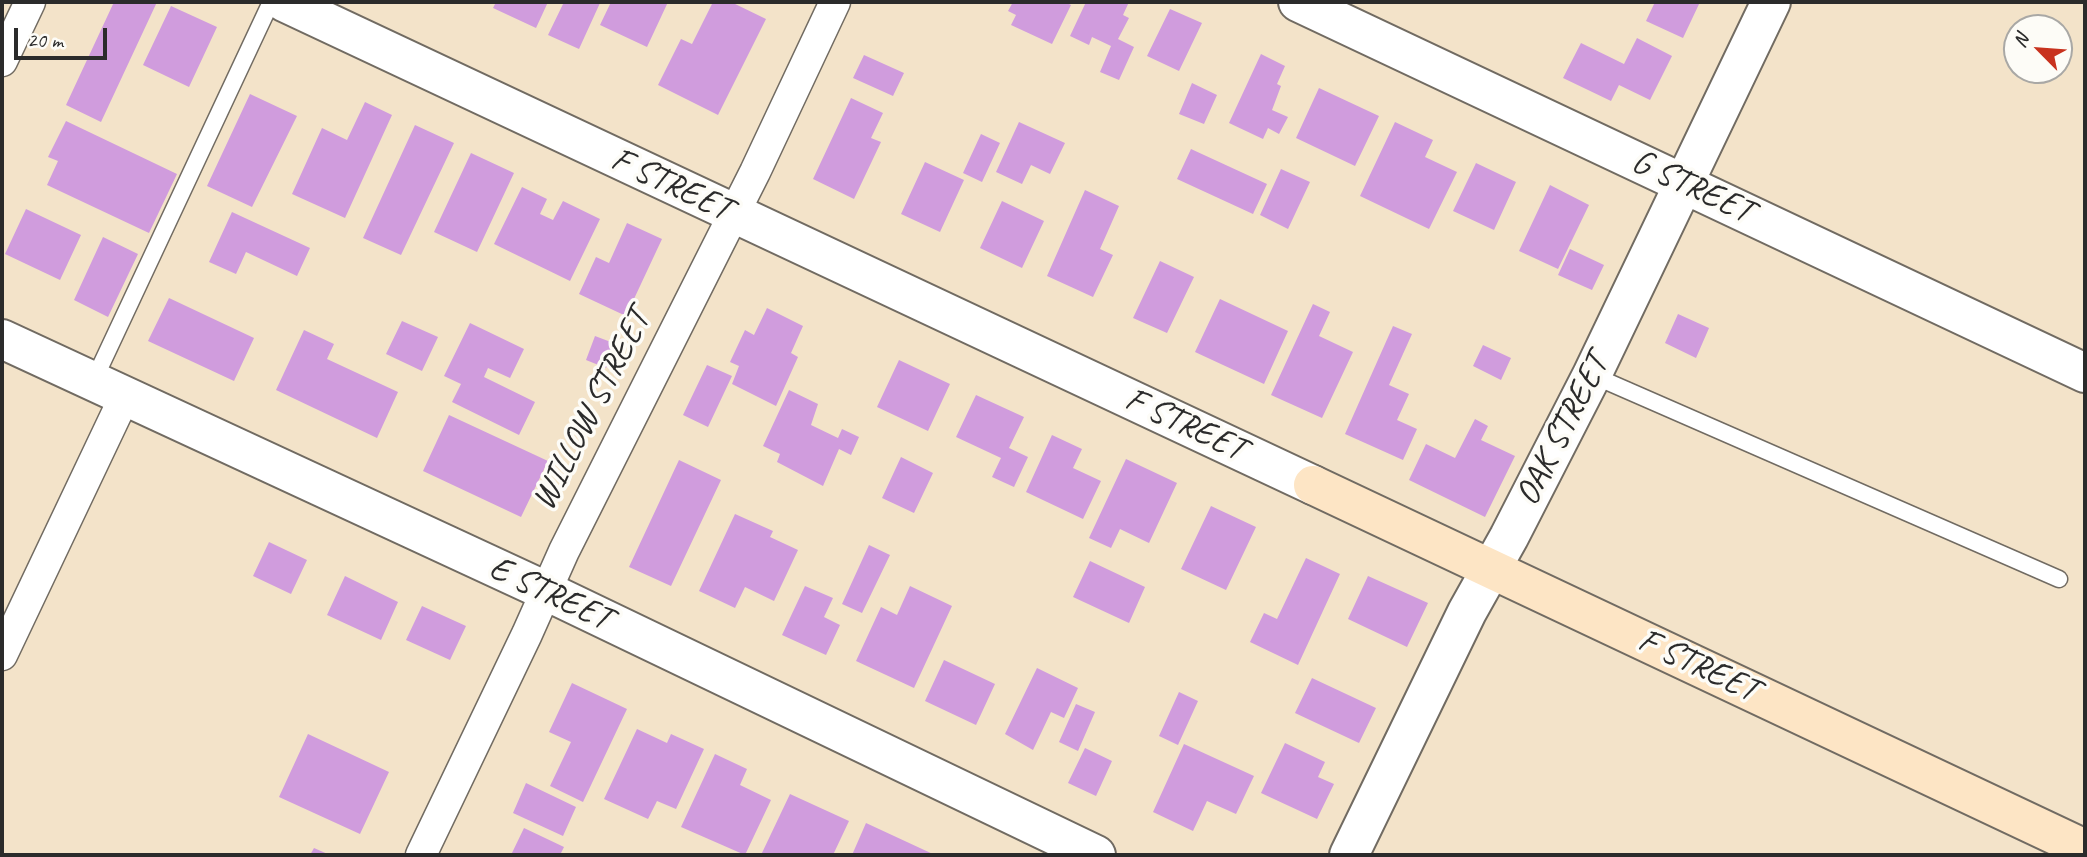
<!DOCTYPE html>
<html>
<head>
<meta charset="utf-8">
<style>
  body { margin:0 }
  #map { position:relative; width:2087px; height:857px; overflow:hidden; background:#f3e3c9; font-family:Caveat,sans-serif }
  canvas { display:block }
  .frame { position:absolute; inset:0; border:4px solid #2b2b2b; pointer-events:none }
  .north { position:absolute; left:2003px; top:14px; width:70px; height:70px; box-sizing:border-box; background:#fdfcf7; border:2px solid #a9a8a5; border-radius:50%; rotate:295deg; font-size:19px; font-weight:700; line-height:28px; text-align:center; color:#2b2b2b }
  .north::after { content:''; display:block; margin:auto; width:24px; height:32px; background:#c8321e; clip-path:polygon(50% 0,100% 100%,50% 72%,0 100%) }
  .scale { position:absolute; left:14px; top:28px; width:93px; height:32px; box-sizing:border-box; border:4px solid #2b2b2b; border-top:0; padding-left:9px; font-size:21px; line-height:24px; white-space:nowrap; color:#2b2b2b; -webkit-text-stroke:5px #fdfcf7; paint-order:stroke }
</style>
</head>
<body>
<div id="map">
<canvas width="2087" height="857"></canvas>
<div class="frame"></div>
<div class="north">N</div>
<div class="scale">20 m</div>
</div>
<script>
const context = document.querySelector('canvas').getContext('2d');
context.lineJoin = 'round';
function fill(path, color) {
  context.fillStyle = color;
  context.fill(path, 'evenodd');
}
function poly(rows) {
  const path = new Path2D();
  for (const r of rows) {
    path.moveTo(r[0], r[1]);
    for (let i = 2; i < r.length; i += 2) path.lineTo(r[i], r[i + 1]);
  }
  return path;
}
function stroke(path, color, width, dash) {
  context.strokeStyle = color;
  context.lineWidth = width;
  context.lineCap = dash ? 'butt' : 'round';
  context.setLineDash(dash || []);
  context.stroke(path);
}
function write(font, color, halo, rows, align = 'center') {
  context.font = font + ' Caveat,sans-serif';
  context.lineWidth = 7;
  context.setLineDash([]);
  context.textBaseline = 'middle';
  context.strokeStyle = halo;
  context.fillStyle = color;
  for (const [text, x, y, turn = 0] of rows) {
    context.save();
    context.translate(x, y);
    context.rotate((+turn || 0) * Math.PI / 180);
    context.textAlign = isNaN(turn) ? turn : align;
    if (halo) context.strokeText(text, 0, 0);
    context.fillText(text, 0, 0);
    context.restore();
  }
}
fill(poly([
  [114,2,157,2,101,122,66,105],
  [496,2,548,2,536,28,493,8],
  [564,2,600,3,579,49,548,35],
  [611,2,668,2,647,47,600,25],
  [713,2,731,2,766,19,718,115,658,85,681,39,692,44],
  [1013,2,1065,2,1071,5,1052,44,1011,25,1016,15,1008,11],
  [1086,2,1129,2,1123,15,1129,18,1118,39,1134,47,1119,80,1100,72,1111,46,1092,37,1089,45,1070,36],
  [1655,2,1700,2,1683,38,1646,21],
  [171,6,217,27,189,87,143,65],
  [1170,9,1202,23,1179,71,1147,56],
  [1637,38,1672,56,1650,100,1619,85,1611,101,1563,78,1581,43,1624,64],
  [1261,54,1285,66,1277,84,1281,86,1272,110,1288,117,1279,134,1268,128,1263,139,1229,123],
  [864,55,904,73,893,96,853,78],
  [1192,83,1217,95,1204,124,1179,114],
  [1319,88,1379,116,1355,166,1296,138],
  [250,94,297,116,252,207,207,186],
  [851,98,883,113,871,138,881,142,854,199,813,179],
  [365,102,392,115,345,218,292,194,322,128,347,140],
  [66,121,177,174,149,233,47,185,58,161,48,157],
  [1019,122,1065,143,1050,174,1031,165,1022,184,996,172],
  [1395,122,1433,140,1425,157,1457,172,1429,229,1360,196],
  [415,125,454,143,401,255,363,238],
  [981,134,1000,143,982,182,963,173],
  [1191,149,1267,184,1253,214,1177,179],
  [471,153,514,173,477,252,434,232],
  [925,162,964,180,940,232,901,214],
  [1476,163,1516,182,1494,230,1453,211],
  [1281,169,1310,182,1288,229,1260,215],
  [1550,185,1589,205,1558,269,1519,251],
  [522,187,547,199,540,214,553,220,563,201,600,219,570,281,494,244],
  [1085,190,1119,206,1100,249,1113,255,1093,297,1047,276],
  [1002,201,1044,221,1022,268,980,248],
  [26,209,81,235,60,280,5,254],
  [232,212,310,248,297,276,246,252,236,274,209,262],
  [627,223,662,239,626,316,579,294,596,257,609,263],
  [103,237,138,254,108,317,74,300],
  [1570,249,1604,265,1592,290,1558,275],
  [1160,261,1194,277,1167,333,1133,318],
  [169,298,254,338,234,381,148,341],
  [1220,299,1288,331,1264,384,1195,352],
  [1313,304,1330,312,1319,336,1353,352,1322,418,1271,395],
  [767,308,803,326,791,353,798,357,776,406,732,384,739,366,730,362,745,330,754,335],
  [1678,314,1709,328,1696,358,1665,343],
  [402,321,438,337,422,371,386,354],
  [470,323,524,349,510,378,488,368,484,377,535,402,519,435,452,402,461,384,444,376],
  [1393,326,1412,334,1389,385,1409,394,1397,420,1417,429,1403,460,1345,434],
  [304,330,334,344,327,359,398,392,377,438,276,390],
  [595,336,616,344,606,368,586,360],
  [1483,345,1511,358,1501,380,1473,366],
  [899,360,950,384,928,431,877,407],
  [707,365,732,376,708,427,683,415],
  [789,390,818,404,811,425,838,438,842,429,859,437,851,455,839,449,823,486,777,462,780,454,763,446],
  [976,395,1024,417,1009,448,1028,457,1014,487,992,477,1001,458,956,437],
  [449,415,548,461,521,517,423,471],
  [1475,419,1488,426,1481,440,1515,456,1485,517,1409,480,1426,444,1455,458],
  [1052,435,1082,449,1073,468,1101,481,1083,519,1026,492],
  [901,457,933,473,914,513,882,498],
  [1126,459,1177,483,1149,543,1120,529,1111,548,1089,538],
  [679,460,721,480,671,586,629,567],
  [1211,506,1256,527,1226,590,1181,569],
  [735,514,773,531,770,537,798,550,774,601,745,587,735,608,699,591],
  [269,542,307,560,291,594,253,576],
  [869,545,890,555,862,613,842,604],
  [1306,558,1340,574,1298,665,1250,642,1264,613,1277,619],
  [1090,561,1145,587,1129,623,1073,597],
  [345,576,398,602,381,640,327,615],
  [1368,576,1428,603,1407,647,1348,619],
  [805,586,833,598,824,617,840,625,826,655,782,635],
  [910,586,952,606,914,688,856,661,881,607,897,615],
  [422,606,466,626,450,660,406,640],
  [944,660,995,684,976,725,925,701],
  [1037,668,1078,688,1064,718,1051,712,1033,750,1005,734],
  [1312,678,1376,708,1359,743,1295,713],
  [572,683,627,709,583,802,550,786,571,742,549,732],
  [1179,692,1198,701,1178,745,1159,736],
  [1076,704,1095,712,1078,751,1059,742],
  [637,729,667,743,671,734,704,749,676,809,657,801,648,819,604,799],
  [308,734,389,772,360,834,279,797],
  [1285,743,1325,762,1318,777,1334,784,1317,819,1261,793],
  [1184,744,1254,776,1236,814,1207,801,1193,831,1153,812],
  [1085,748,1112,761,1096,796,1068,783],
  [715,754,747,769,740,785,771,800,745,855,681,827],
  [526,783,576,807,563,836,513,813],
  [790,794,849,821,833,855,761,855],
  [866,823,935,855,852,855],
  [524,828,564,847,560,855,511,855],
  [314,848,330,855,310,855]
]), '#d09cdd');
const service = poly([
  [1592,375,2059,579],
  [94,380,271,2]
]);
const minor = poly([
  [2,61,30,2],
  [2,655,125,396],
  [421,855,527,634,564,551,755,172,835,2]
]);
const tertiary = poly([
  [284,2,1313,485],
  [1298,2,2085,373],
  [2,339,546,591,1096,855],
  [1349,855,1467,612,1509,537,1592,375,1771,2]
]);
const secondary = poly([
  [1313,485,2085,849]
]);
stroke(service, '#716b62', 19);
stroke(minor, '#716b62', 33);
stroke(tertiary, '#716b62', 42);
stroke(secondary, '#716b62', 42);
stroke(service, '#fff', 16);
stroke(minor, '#fff', 30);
stroke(tertiary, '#fff', 38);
stroke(secondary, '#fde5c5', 38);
write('35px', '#2b2b2b', '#fdfcf7', [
  ["F STREET",671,185,25],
  ["G STREET",1692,187,25],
  ["WILLOW STREET",592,410,-63],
  ["F STREET",1185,425,25],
  ["OAK STREET",1563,430,-63],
  ["E STREET",550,594,25],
  ["F STREET",1698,666,25]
]);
</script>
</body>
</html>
